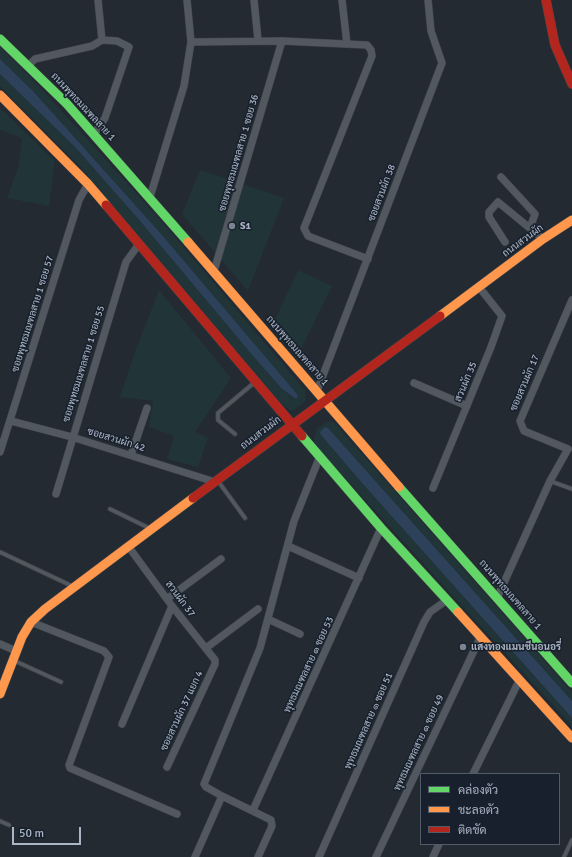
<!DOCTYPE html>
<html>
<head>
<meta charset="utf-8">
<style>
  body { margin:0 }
  #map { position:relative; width:572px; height:857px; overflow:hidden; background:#242a31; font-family:Signika,Sarabun,sans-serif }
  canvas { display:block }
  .legend { position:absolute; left:420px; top:773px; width:140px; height:72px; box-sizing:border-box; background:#17202c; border:1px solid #525c69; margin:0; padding:5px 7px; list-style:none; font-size:12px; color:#abb5c5 }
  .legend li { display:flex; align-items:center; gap:8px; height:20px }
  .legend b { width:20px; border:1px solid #525c69 }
  .scale { position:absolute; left:12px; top:827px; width:69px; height:18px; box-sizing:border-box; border:2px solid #abb5c5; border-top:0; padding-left:5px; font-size:12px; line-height:14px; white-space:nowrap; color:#abb5c5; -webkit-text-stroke:3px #17202c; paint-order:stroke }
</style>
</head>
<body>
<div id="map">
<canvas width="572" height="857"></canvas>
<ul class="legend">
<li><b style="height:5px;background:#63d668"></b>คล่องตัว</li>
<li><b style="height:5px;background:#ff974d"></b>ชะลอตัว</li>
<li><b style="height:5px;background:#b3261e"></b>ติดขัด</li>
</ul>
<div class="scale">50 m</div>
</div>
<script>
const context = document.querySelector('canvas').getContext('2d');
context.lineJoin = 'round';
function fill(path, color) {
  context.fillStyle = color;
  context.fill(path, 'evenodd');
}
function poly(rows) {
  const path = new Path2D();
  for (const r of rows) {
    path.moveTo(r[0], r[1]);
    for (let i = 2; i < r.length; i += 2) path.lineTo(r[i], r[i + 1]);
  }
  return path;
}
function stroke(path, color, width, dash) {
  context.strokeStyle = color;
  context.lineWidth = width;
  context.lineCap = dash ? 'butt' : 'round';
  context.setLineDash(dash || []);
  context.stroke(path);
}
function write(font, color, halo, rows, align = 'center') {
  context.font = font + ' Signika,Sarabun,sans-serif';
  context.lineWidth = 3;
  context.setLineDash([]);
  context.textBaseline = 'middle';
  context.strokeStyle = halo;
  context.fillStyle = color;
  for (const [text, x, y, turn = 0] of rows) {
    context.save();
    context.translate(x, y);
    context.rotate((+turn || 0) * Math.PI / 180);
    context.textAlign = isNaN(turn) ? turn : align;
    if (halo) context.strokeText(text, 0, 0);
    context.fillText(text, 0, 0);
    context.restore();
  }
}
fill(poly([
  [0,47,39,86,156,215,305,390,306,400,300,406,294,410,289,410,281,403,77,163,0,86,0,74,75,147,140,221,253,356,282,389,291,396,295,399,298,397,297,394,162,235,33,91,0,59],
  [0,108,55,161,49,206,7,198,19,165,22,138,0,130],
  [200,170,284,198,248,291,182,214],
  [298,270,332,286,301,349,275,320],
  [159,290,231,378,195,432,208,438,198,467,167,459,174,436,149,427,153,401,120,397,135,352],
  [327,422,334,422,572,692,572,701,328,428,325,427,321,435,362,483,572,718,572,726,315,445,314,438,317,428]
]), '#213437');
fill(poly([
  [0,59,33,91,162,235,297,394,298,397,296,399,282,389,253,356,140,221,75,147,0,74],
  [325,427,328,428,572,701,572,718,362,483,321,435,320,432]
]), '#2d415a');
const lane = poly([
  [235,434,218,420,218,413,255,382],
  [218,481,245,518],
  [550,481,572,489],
  [110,509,151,529],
  [0,552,72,586],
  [15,661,61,682],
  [0,821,9,825],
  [564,857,572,840]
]);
const street = poly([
  [254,0,258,40],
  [342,0,347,44],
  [191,42,282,41,367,45,371,50,372,56,304,228,308,236,368,259],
  [28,66,35,59,92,46,102,40,98,0],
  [94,134,105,118,129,47,117,41,102,40],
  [501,177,535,214,530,228],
  [150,197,184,86,191,42,187,0],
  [505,242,489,217,489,212,498,202,543,239],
  [214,271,282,41],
  [414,383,467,406],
  [317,391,442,63,431,31,428,0],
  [11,421,72,437,215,482],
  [0,452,79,200,88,184],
  [131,455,147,408],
  [433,488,491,347,502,316,479,287],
  [56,494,126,262,139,244],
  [128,546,172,606,215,660,215,664,167,767],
  [288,546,359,578],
  [497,598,550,481,568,449,524,431,520,421,572,300],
  [167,599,221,559],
  [268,619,300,634],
  [31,622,104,651,109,657,69,765,70,768,177,814],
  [0,644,16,651],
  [206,648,258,609],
  [122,724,172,606],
  [473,774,519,681],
  [253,810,381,528],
  [195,857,222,796],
  [258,857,272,826,271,820,222,796,206,787,204,784,260,648,294,521,320,456],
  [319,857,424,622,430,612,447,600],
  [376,857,480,638],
  [433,857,439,844]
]);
const fast = poly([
  [0,39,67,104,188,242],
  [302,436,381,528,458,612],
  [399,487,572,683]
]);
const slow = poly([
  [0,95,88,184,106,205],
  [188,242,399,487],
  [440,316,543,239,572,220],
  [458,612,572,738],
  [0,694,22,637,31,622,45,609,193,498]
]);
const jam = poly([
  [546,0,555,45,572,84],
  [106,205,302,436],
  [193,498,440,316]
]);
stroke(lane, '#40444a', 5);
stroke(street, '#40444a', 8);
stroke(fast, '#40444a', 10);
stroke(slow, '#40444a', 10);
stroke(jam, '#40444a', 10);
stroke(lane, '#525860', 3.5);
stroke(street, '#525860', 7);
stroke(fast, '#63d668', 9);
stroke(slow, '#ff974d', 9);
stroke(jam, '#b3261e', 9);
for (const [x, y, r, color] of [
  [232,226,4,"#7c8491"],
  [463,647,4,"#7c8491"]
]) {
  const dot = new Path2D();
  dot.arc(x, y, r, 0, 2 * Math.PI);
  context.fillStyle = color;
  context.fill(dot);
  stroke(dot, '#17202c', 1.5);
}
write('10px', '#abb5c5', '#17202c', [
  ["ถนนพุทธมณฑลสาย 1",83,107,47],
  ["ซอยพุทธมณฑลสาย 1 ซอย 36",239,153,-74],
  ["ซอยสวนผัก 38",382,193,-69],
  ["ถนนสวนผัก",523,241,-36],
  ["ซอยพุทธมณฑลสาย 1 ซอย 57",33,314,-73],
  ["ถนนพุทธมณฑลสาย 1",297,351,49],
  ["ซอยพุทธมณฑลสาย 1 ซอย 55",84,364,-73],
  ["สวนผัก 35",466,382,-67],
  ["ซอยสวนผัก 17",525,383,-67],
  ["ถนนสวนผัก",261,433,-37],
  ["ซอยสวนผัก 42",116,440,17],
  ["ถนนพุทธมณฑลสาย 1",510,595,49],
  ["สวนผัก 37",180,599,53],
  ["พุทธมณฑลสาย ๑ ซอย 53",309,665,-65],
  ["ซอยสวนผัก 37 แยก 4",182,711,-65],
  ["พุทธมณฑลสาย ๑ ซอย 51",369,721,-66],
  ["พุทธมณฑลสาย ๑ ซอย 49",419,743,-65]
]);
write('bold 10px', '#abb5c5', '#17202c', [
  ["S1",240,226],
  ["แสงทองแมนชีนอนอรี่",471,647]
], 'left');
</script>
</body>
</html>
